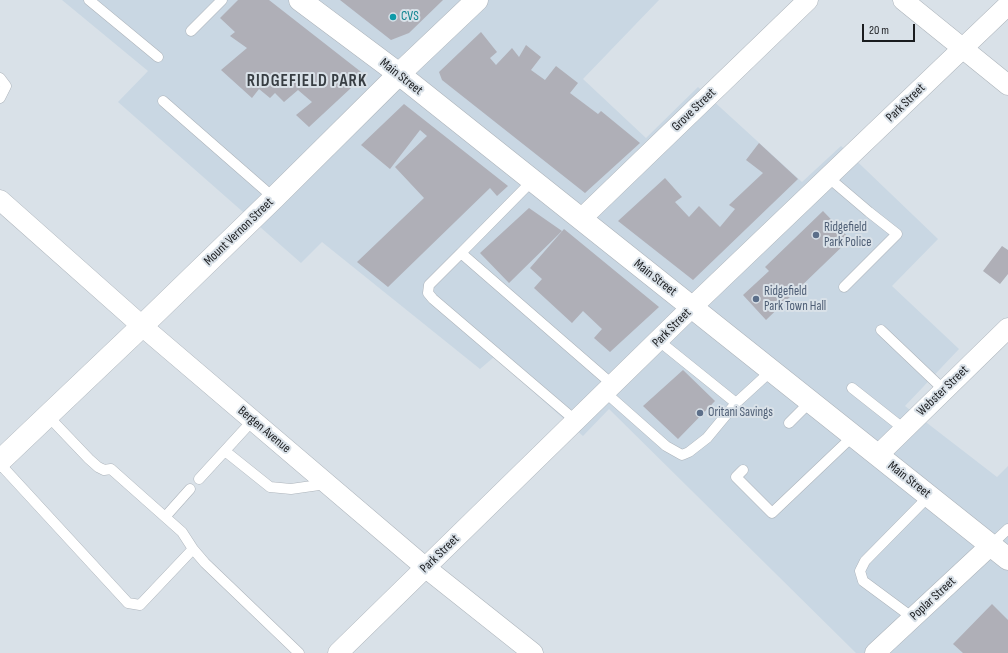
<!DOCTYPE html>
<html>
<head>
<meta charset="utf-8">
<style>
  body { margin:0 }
  #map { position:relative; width:1008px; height:653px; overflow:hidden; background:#d9e1e8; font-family:"Sofia Sans Condensed",sans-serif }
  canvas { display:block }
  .scale { position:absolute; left:862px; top:24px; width:53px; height:18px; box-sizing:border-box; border:2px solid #1a1c1f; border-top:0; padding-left:5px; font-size:12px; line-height:14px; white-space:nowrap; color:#1a1c1f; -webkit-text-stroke:3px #d9e1e8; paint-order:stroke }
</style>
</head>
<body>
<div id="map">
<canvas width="1008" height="653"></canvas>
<div class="scale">20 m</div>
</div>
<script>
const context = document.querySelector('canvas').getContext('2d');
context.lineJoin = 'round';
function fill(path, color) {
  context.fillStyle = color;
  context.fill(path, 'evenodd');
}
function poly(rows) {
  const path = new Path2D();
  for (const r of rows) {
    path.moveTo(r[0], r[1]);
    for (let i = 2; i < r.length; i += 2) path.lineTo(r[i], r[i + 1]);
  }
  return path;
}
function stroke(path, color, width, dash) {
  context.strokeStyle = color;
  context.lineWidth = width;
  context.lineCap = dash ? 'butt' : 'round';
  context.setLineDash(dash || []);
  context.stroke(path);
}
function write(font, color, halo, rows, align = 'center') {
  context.font = font + ' "Sofia Sans Condensed",sans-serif';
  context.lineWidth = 4;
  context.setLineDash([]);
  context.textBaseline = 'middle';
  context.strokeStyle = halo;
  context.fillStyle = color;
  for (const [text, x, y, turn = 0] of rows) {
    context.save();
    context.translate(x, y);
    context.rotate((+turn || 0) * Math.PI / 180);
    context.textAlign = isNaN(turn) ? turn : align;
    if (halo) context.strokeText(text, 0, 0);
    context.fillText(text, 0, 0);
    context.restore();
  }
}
fill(poly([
  [62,0,659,0,583,79,646,138,698,87,802,182,841,146,938,239,892,286,959,349,905,406,997,477,1008,466,1008,653,856,653,609,409,583,436,494,357,480,369,322,242,301,263,118,102,148,71]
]), '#c9d7e3');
fill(poly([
  [238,0,269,0,365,75,309,127,296,115,312,102,298,90,284,102,275,93,270,98,259,89,252,98,221,70,247,48,230,36,235,32,220,18],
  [340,0,443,0,409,33,391,40],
  [481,32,497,52,490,58,496,65,512,48,519,57,526,45,541,57,531,70,545,80,556,66,578,83,570,93,598,114,601,111,640,143,585,193,442,80,439,72],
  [404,104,508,186,497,196,490,188,388,287,357,262,424,198,395,167,427,136,420,130,390,169,361,145],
  [759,143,798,179,693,280,618,221,665,178,682,197,675,202,689,217,699,206,720,227,735,209,729,205,763,173,746,160],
  [529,208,562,231,509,283,480,253],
  [823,211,850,239,766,320,743,295,769,271,765,267],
  [564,229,659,307,610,352,594,338,602,329,583,311,572,323,534,288,542,279,530,268],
  [1002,246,1008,250,1008,274,1000,284,983,271],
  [683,370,715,401,678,439,643,406],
  [992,604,1008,620,1008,653,963,653,953,644]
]), '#afafb7');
const service = poly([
  [89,0,158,57],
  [191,31,222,0],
  [0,78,6,86,0,98],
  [163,101,274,198],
  [829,178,869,212,897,234,844,287],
  [461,253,532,181],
  [881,330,944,390],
  [659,341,736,403],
  [852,388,904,429],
  [606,393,666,446,682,455,689,452,707,438,736,403,771,371],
  [576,421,433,299,428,293,429,285,461,253,613,385],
  [789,423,810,402],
  [225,451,270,487,291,489,326,484],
  [0,464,128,603,140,605,193,549,182,532,111,469,104,470,98,467,89,459,48,416],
  [743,470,736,477,772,513,853,436],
  [199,479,253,420],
  [165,517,190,489],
  [991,545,1008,529],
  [193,549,205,563,299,653],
  [913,618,863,581,860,571,865,561,929,496]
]);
const minor = poly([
  [903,0,1008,85],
  [0,200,142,326,426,568,533,653],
  [581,219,808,0],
  [878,455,1008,328],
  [338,653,692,307,1008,5],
  [875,653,991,545]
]);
const tertiary = poly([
  [300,0,399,74,1008,559]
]);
const secondary = poly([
  [0,461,142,326,274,198,399,74,477,0]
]);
stroke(service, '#adb4bb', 11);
stroke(minor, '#adb4bb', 21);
stroke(tertiary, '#adb4bb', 23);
stroke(secondary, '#adb4bb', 23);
stroke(service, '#fff', 10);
stroke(minor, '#fff', 20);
stroke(tertiary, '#fff', 22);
stroke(secondary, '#fff', 22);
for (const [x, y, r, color] of [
  [393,17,4,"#0f9aa8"],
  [816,235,4,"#5c6f8a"],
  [756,299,4,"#5c6f8a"],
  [700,413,4,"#5c6f8a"]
]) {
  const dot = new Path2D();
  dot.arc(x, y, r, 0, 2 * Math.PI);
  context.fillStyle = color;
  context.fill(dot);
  stroke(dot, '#d9e1e8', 1.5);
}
write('13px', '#0d838f', '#d9e1e8', [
  ["CVS",401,17]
], 'left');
write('13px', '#1a1c1f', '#d9e1e8', [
  ["Main Street",401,77,38],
  ["Park Street",906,103,-44],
  ["Grove Street",694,110,-44],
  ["Mount Vernon Street",239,232,-44],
  ["Main Street",655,278,38],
  ["Park Street",672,328,-45],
  ["Webster Street",943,391,-44],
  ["Bergen Avenue",264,430,40],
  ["Main Street",909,480,38],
  ["Park Street",440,554,-44],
  ["Poplar Street",933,599,-43]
]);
write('13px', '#4e5e75', '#d9e1e8', [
  ["Ridgefield",824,228],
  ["Park Police",824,243],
  ["Ridgefield",764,292],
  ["Park Town Hall",764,307],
  ["Oritani Savings",708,413]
], 'left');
context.letterSpacing = '1px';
write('bold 17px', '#373d42', '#d9e1e8', [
  ["RIDGEFIELD PARK",307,82]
]);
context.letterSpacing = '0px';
</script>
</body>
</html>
